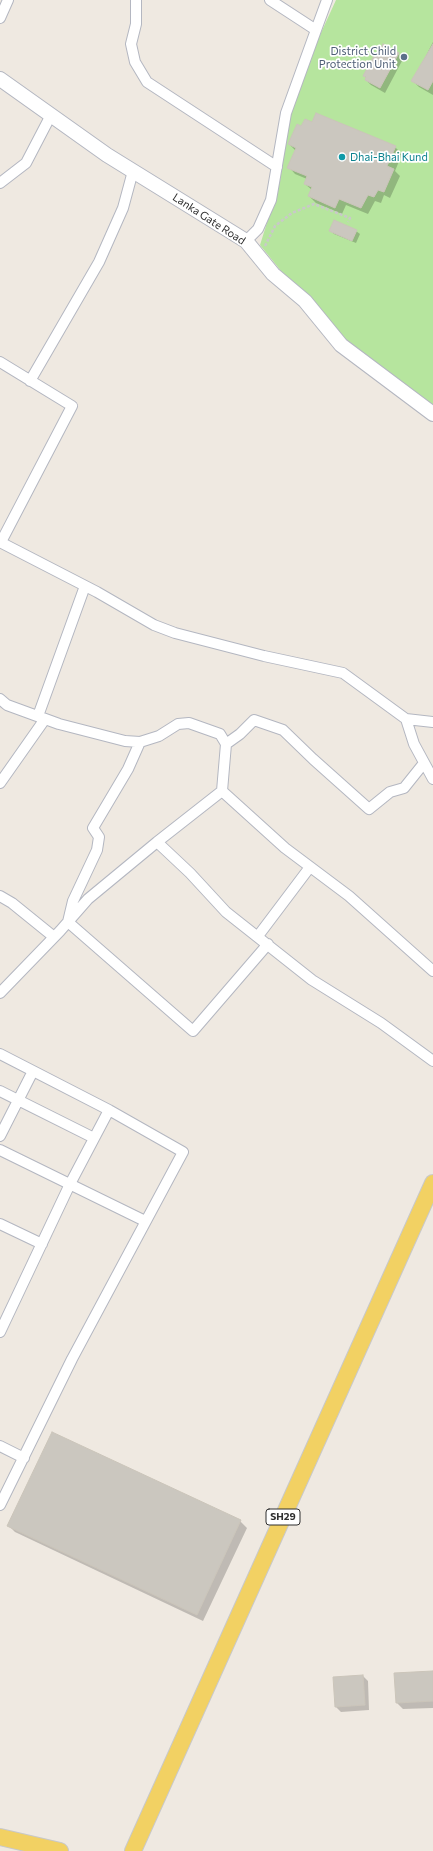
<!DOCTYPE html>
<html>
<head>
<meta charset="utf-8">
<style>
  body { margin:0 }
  canvas { display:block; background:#efe9e1 }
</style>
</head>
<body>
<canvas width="433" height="1851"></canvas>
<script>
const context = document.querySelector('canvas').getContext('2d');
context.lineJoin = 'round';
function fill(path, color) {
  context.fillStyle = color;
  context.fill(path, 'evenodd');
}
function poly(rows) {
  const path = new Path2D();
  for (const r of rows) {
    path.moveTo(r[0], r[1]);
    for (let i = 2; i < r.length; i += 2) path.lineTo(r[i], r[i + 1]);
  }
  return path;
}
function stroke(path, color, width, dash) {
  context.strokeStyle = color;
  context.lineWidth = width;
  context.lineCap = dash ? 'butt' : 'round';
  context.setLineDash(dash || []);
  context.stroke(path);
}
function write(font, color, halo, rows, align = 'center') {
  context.font = font + ' Commissioner,sans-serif';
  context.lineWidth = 3.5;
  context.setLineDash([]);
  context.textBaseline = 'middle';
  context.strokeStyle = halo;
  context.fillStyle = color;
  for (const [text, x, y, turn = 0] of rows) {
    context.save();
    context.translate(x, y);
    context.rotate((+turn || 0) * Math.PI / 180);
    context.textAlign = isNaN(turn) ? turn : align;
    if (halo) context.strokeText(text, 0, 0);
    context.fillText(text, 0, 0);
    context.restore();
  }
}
fill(poly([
  [336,0,433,0,433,413,341,345,260,245,280,181,289,117,298,83]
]), '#b6e59e');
fill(poly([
  [433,42,433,95,419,87,413,81],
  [398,54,403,59,385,93,371,85,366,80,367,78,364,76],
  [313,123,395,147,402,154,395,171,400,176,390,198,384,195,381,203,375,201,368,214,346,205,342,214,316,203,309,196,312,190,305,184,307,179,295,174,289,167,296,151,289,144,302,128],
  [331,231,356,231,360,234,356,243,334,234],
  [240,1521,247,1528,203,1621,15,1532,9,1526],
  [433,1672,433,1708,403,1709,397,1703],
  [363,1676,368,1681,369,1710,341,1712,336,1707]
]), '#0003');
const building = poly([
  [383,44,399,53,380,88,365,80,366,77,363,76,375,54,377,55,383,44],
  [433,44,433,81,428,90,411,81,433,44],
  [316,113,396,146,387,166,394,169,384,192,378,190,374,197,368,195,361,208,339,199,335,208,308,196,312,187,304,184,307,176,287,168,296,148,288,144,297,124,301,126,305,119,312,122,316,113],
  [334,220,357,230,352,241,329,231,334,220],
  [52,1432,241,1520,197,1615,7,1526,52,1432],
  [433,1671,433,1701,396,1703,394,1673,433,1671],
  [363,1675,365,1705,335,1707,333,1677,363,1675]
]);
fill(building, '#cbc7bf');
stroke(building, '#cbc5ba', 1);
const street = poly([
  [136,0,136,24,131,44,135,62,147,82,277,167],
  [270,0,316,30,327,0],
  [0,18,8,0],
  [0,183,26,163,51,115],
  [246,241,258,229,271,200,286,113,316,30],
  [0,362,72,406,1,542],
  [30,381,99,262,123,208,133,171],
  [0,542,97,592,154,625,175,633,264,656,343,673,406,719,433,722],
  [0,699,7,705,59,724,125,741,140,742,159,736,178,724,189,723,220,734,226,744,222,791,285,848,349,896,433,971],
  [38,716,85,586],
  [406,719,414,744,433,779],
  [140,742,128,769,93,828,99,837,97,850,73,901,68,922,193,1031,268,944],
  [226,744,240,734,254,720,283,730,313,759,369,809,390,792,404,788,424,763],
  [0,783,45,719],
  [157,842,190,873,226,912,312,980,381,1023,433,1061],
  [0,896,12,903,54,937],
  [258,936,310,867],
  [0,993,60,931,88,899,157,842,222,791],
  [0,1054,109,1110,183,1152,72,1359,0,1505],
  [0,1091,94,1138],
  [0,1136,33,1071],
  [0,1150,145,1221],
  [0,1224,42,1244],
  [0,1332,70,1184,109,1110],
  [0,1446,24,1458]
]);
const secondary = poly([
  [0,79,107,155,246,241,273,274,305,301,341,345,433,414]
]);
const primary = poly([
  [0,1837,60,1851],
  [133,1851,433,1183]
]);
stroke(street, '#b4b7c1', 12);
stroke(secondary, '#b4b7c1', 16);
stroke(primary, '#c9c9c9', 18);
stroke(poly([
  [265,246,275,226,292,213,314,204,350,218,348,222]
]), '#c9c9c9', 2.5, [3, 2]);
stroke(street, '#fff', 10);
stroke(secondary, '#fff', 14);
stroke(primary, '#f2d163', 16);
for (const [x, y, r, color] of [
  [404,57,4,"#5c6f8a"],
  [342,157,4,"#0f9aa8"]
]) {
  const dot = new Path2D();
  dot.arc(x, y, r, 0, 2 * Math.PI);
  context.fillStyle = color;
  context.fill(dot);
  stroke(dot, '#fff', 1.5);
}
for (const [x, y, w] of [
  [283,1517,34]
]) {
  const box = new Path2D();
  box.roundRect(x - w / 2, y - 8, w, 16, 3);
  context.fillStyle = '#fff';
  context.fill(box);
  stroke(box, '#2e2e2e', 1);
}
write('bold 10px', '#2e2e2e', null, [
  ["SH29",283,1517]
]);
write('11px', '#4e5e75', '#fff', [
  ["District Child",396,51],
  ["Protection Unit",396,64]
], 'right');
write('11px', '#0d838f', '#fff', [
  ["Dhai-Bhai Kund",350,157]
], 'left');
write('11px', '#2e2e2e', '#fff', [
  ["Lanka Gate Road",209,219,33]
]);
</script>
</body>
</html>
